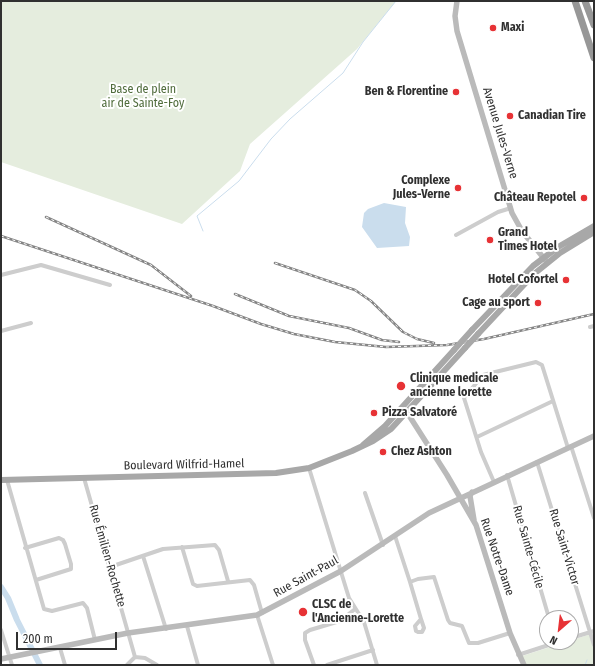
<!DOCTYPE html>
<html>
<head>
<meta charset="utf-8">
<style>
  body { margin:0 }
  #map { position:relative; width:595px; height:666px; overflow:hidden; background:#fff; font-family:"Fira Sans Condensed",sans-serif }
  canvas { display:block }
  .frame { position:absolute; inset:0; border:2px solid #303030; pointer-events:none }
  .north { position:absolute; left:539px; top:610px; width:40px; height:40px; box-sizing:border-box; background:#fff; border:1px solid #acacac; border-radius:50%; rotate:208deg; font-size:11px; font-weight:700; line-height:16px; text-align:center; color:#303030 }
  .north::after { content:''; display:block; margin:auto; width:14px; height:18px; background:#e73235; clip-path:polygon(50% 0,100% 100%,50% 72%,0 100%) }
  .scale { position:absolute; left:16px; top:632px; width:101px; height:18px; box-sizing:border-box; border:2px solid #303030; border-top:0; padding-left:5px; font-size:12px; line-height:14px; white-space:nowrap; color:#303030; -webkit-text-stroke:3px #fff; paint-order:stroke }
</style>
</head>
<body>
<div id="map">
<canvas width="595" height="666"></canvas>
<div class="frame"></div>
<div class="north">N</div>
<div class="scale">200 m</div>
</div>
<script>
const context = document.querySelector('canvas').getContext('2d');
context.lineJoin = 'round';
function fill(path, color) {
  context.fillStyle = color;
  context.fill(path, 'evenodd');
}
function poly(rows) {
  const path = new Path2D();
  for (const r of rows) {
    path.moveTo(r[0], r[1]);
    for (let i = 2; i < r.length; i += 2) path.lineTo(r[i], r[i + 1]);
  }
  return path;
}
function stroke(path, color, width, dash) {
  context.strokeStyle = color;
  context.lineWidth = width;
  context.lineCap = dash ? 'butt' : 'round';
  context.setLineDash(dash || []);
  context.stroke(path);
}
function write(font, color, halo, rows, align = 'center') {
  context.font = font + ' "Fira Sans Condensed",sans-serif';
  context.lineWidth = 4;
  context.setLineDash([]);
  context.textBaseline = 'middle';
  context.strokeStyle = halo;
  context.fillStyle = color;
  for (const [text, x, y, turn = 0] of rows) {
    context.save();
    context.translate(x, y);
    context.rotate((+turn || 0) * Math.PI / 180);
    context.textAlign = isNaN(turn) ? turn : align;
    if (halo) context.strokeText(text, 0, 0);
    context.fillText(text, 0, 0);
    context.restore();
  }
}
fill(poly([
  [1,1,396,1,357,49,250,144,240,171,182,224,1,162],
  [594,633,594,665,525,665,522,656]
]), '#e5edde');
fill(poly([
  [384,203,406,207,405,223,410,237,409,246,377,248,362,227,364,213,368,209]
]), '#cadded');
stroke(poly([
  [203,231,197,216,239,181,271,139,290,119,343,73,363,42,396,1],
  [585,665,587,660]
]), '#cadded', 1);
stroke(poly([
  [1,587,8,598,17,620,40,665]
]), '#cadded', 6);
stroke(poly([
  [456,235,498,212,511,208],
  [1,275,41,265,110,285],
  [590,327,594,326],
  [1,331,31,323],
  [477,437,553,401],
  [571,446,594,518],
  [537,462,594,645],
  [309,468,349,598,364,622,377,665],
  [507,475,549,618],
  [84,478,135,657],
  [7,480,44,609,52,611,83,603,87,608,95,640],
  [494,482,481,452,464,398,483,375,536,362,542,365,568,448],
  [365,493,383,545],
  [395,536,410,582,418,579,434,577,448,620,450,623,462,626,469,643,478,643,510,633],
  [182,547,193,584,197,586,250,580,254,585,262,613],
  [25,548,59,538,63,540,65,544,71,564,71,569,36,580],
  [143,556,166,629],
  [110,567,163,549,215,545,219,550,228,581],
  [410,582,421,619],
  [257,615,273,665],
  [421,619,424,628,422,632,418,632,416,631,415,626,421,619],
  [187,626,198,665],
  [1,630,12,665],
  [571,638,594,631],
  [60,648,65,665],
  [518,655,558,642],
  [127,665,135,657,145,658,157,665],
  [314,665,305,640,305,633,310,630,340,621,355,609],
  [327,665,373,650]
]), '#cdcdcd', 4);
stroke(poly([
  [457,1,455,16,457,31,512,213,522,231,546,261],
  [404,410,410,417,447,475,476,525,510,633,524,665],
  [472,492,470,496,474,520],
  [1,659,128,633,257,615,341,571,429,513,594,436]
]), '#bababa', 5.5);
stroke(poly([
  [472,330,533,266,558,247,594,226],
  [478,334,534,274,560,253,594,232],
  [363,445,385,426,454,350],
  [1,480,276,473,309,468,352,451,373,441,391,429,465,348]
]), '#a8a8a8', 6);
stroke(poly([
  [575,1,594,58],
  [585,1,594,25]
]), '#979797', 7);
const rail = poly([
  [46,217,151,265,191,296],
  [1,236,213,306,261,324,294,334,335,342,386,347,447,345,484,339,594,314],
  [275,263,355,290,371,301,403,332,417,339,434,343],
  [235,294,289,316,349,328,382,340,399,342]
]);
stroke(rail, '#858585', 2.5);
stroke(rail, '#fff', 1, [3]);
stroke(poly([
  [465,348,478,334],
  [454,350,472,330]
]), '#a8a8a8', 6);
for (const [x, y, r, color] of [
  [493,28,4,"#e73235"],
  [456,92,4,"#e73235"],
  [510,116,4,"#e73235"],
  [458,188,4,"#e73235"],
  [584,198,4,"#e73235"],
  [490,240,4,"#e73235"],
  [566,280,4,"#e73235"],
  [538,303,4,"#e73235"],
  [401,386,5,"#e73235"],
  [374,413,4,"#e73235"],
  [383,452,4,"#e73235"],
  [303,612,5,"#e73235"]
]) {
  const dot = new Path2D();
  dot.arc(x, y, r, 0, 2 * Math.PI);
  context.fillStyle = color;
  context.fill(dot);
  stroke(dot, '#fff', 1.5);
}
write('bold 12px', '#303030', '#fff', [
  ["Maxi",501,28],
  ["Ben & Florentine",448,92,"right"],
  ["Canadian Tire",518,116],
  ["Complexe",450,181,"right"],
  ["Jules-Verne",450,195,"right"],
  ["Château Repotel",576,198,"right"],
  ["Grand",498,233],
  ["Times Hotel",498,247],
  ["Hotel Cofortel",558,280,"right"],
  ["Cage au sport",530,303,"right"],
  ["Clinique medicale",410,379],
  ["ancienne lorette",410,393],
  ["Pizza Salvatoré",382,413],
  ["Chez Ashton",391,452],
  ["CLSC de",312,605],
  ["l'Ancienne-Lorette",312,619]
], 'left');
write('12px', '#506c3c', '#fff', [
  ["Base de plein",143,90],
  ["air de Sainte-Foy",143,104]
]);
write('12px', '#303030', '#fff', [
  ["Avenue Jules-Verne",500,133,73],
  ["Boulevard Wilfrid-Hamel",184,465,-1],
  ["Rue Sainte-Cécile",528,547,74],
  ["Rue Saint-Victor",564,547,73],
  ["Rue Émilien-Rochette",107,556,74],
  ["Rue Notre-Dame",497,557,71],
  ["Rue Saint-Paul",306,577,-29]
]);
</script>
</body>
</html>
